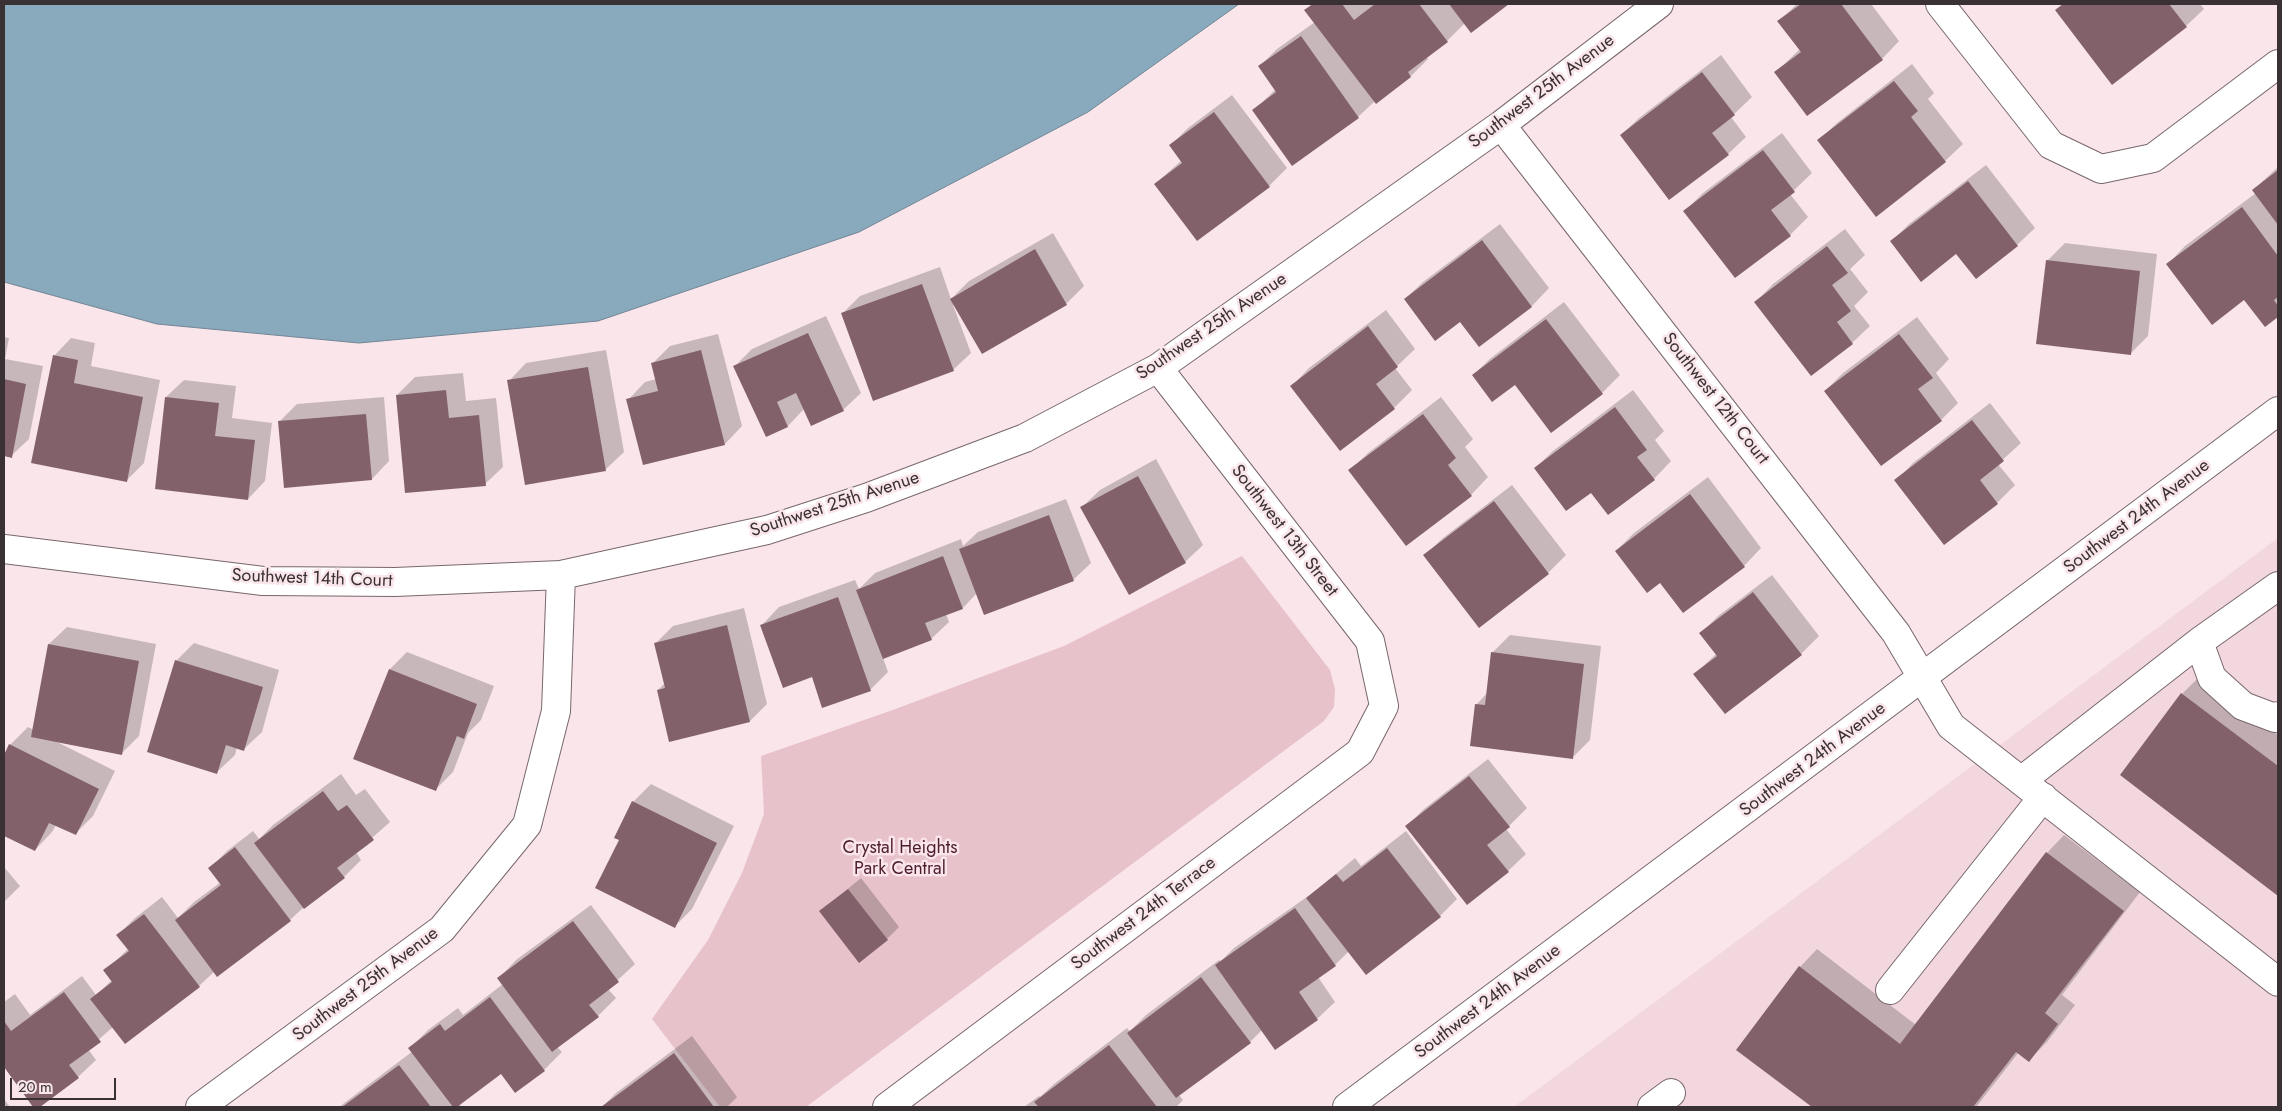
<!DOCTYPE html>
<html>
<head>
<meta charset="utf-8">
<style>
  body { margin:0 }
  #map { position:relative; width:2282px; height:1111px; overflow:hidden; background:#f9e5ea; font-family:Jost,sans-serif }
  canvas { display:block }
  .frame { position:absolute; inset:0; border:5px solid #393133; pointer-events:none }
  .scale { position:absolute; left:10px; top:1078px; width:106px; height:22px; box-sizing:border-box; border:2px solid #393133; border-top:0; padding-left:6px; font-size:15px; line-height:18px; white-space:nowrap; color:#393133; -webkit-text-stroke:4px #f9e5ea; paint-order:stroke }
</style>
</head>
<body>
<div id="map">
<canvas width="2282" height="1111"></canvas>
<div class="frame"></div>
<div class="scale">20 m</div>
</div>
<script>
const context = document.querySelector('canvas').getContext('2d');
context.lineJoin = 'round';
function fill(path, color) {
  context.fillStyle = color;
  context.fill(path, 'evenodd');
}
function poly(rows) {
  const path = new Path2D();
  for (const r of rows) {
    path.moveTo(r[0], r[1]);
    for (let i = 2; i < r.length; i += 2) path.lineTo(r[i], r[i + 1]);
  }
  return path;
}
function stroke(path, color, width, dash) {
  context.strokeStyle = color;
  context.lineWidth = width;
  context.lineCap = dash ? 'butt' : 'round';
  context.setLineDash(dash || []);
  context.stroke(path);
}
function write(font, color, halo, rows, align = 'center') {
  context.font = font + ' Jost,sans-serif';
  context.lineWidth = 5;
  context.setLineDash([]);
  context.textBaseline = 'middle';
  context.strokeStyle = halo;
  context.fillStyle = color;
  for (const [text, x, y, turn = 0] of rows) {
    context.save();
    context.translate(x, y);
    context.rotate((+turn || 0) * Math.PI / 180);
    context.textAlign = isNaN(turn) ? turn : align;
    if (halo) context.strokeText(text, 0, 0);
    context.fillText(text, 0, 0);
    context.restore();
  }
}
fill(poly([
  [2278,538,2278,1107,1514,1107]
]), '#f2d7de');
fill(poly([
  [1242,556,1330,670,1335,689,1334,707,1324,721,806,1107,720,1107,652,1019,708,940,742,873,764,814,761,756,890,711,1064,646]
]), '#e8c2cb');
const water = poly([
  [4,4,1239,4,1088,112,859,232,598,321,359,343,157,324,4,282,4,4]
]);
fill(water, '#89a9bd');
stroke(water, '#718594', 1);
fill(poly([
  [1312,4,1507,4,1471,31,1465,23,1447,41,1427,57,1428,59,1411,76,1376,102,1375,101,1358,117,1254,110,1276,89,1260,66,1277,49,1315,22,1306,10],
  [1797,4,1871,4,1899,41,1882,59,1776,72,1800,49,1779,21],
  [2063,4,2200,4,2204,9,2186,26,2057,10],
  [1721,55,1752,97,1731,117,1746,137,1728,154,1621,135,1639,118],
  [1912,64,1934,93,1928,99,1963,144,1945,161,1819,140,1837,123],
  [1232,95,1287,168,1269,186,1197,240,1155,184,1182,160,1171,145,1188,128],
  [1782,133,1812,173,1790,194,1808,217,1790,235,1735,276,1685,211,1703,193],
  [1986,165,2035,228,2017,245,1957,253,1892,241,1909,224],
  [2278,167,2278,315,2265,325,2245,298,2168,264,2185,246,2256,193,2253,190],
  [1500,224,1549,288,1532,306,1479,345,1461,321,1405,299,1423,282],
  [1845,229,1865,255,1850,269,1868,292,1854,306,1870,326,1852,343,1756,302,1773,284],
  [1053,233,1084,286,1066,304,953,305,971,353,953,370,842,314,860,296,940,267,951,299,969,281],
  [2065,243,2157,254,2148,336,2130,354,2047,261],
  [1564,302,1620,375,1602,393,1551,431,1515,384,1473,375,1491,358],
  [1386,310,1415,349,1395,368,1412,390,1394,408,1340,449,1292,386,1309,368],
  [826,316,861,393,843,410,804,409,788,426,766,435,735,366,752,349],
  [1917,317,1949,359,1936,373,1958,403,1941,420,1825,391,1843,373],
  [718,334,742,426,725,444,628,400,645,382,656,379,652,364,670,346],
  [4,337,9,338,5,359,43,366,29,439,11,456,4,455],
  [71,338,95,343,91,366,160,380,144,463,126,481,54,356],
  [606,350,624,452,606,469,526,483,509,381,526,363],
  [463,373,466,401,496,398,503,467,485,484,397,395,415,377],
  [184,380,236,386,232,418,272,423,265,481,248,499,166,397],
  [1633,390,1664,431,1655,440,1671,461,1654,479,1591,491,1535,468,1553,451],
  [384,397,389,461,372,479,279,422,297,404],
  [1441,397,1473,439,1465,447,1488,477,1471,495,1350,470,1368,453],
  [1990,403,2021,443,1998,464,2015,485,1997,503,1944,544,1896,481,1913,463],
  [1156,459,1203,545,1185,562,1082,507,1100,490],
  [1708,477,1761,548,1744,566,1661,581,1616,551,1634,533],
  [1512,485,1566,555,1548,573,1479,626,1425,555,1443,538],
  [1066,499,1091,563,1073,580,977,593,963,608,946,614,949,622,931,639,883,658,888,672,870,690,813,676,762,625,779,607,855,580,859,589,875,573,961,539,963,546,978,532],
  [1772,575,1819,636,1801,654,1725,712,1695,674,1717,653,1701,633,1718,616],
  [744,608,767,704,750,721,658,690,665,683,655,644,673,626],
  [67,627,156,644,139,736,121,754,57,742,115,771,93,816,75,834,56,825,52,832,35,850,4,834,4,758,10,745,28,727,34,730,49,644],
  [1510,635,1601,646,1590,740,1573,757,1476,705,1488,692,1493,652],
  [194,643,279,670,262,732,244,749,237,747,235,755,217,772,176,661],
  [407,652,494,686,481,720,468,733,453,772,435,790,390,669],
  [2200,676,2278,735,2278,895,2121,775,2182,694],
  [1488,759,1527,808,1506,829,1526,854,1508,871,1407,826,1424,809],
  [341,774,356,795,365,789,390,822,356,852,361,860,344,877,304,907,290,920,215,971,199,986,125,1043,113,1027,88,1049,96,1060,78,1077,38,1107,35,1107,4,1065,4,1002,15,994,30,1015,82,976,96,995,112,980,105,971,128,949,118,935,135,918,162,897,178,918,194,902,221,882,210,868,227,851,253,831,259,839,273,825],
  [651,784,734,826,692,909,675,926,620,840,633,802],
  [1406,831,1457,899,1440,916,1349,951,1335,965,1318,977,1335,1002,1317,1019,1262,1030,1250,1042,1179,1095,1183,1100,1176,1107,1024,1107,1039,1096,1040,1097,1054,1084,1127,1028,1130,1031,1146,1015,1219,960,1221,961,1234,948,1314,892,1355,858,1361,866],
  [2064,835,2140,892,2062,995,2075,1005,2047,1042,2029,1060,2019,1052,1976,1107,1814,1107,1738,1049,1800,967,1817,949,1916,1025,2047,853],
  [4,867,20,886,4,902],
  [861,878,899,927,887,939,821,911],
  [591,905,635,964,608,989,616,998,598,1016,557,1047,562,1052,544,1070,515,1091,501,1072,459,1104,462,1107,339,1107,413,1051,410,1048,428,1030,458,1008,463,1015,503,984,499,978,516,960],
  [692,1036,737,1097,727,1107,602,1107,616,1093],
  [4,1099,10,1107,4,1107]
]), '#0003');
fill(poly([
  [1313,4,1342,4,1354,20,1375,4,1419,4,1448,42,1408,72,1411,77,1376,104,1304,10],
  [1449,4,1509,4,1471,33],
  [1801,4,1841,4,1883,60,1807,116,1774,72,1801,52,1777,21],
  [2063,4,2169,4,2187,27,2112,85,2055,10],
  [1301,36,1359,118,1292,166,1252,110,1276,92,1258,66],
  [1702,72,1735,115,1712,133,1729,155,1669,200,1620,135],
  [1894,81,1918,111,1911,117,1946,162,1876,217,1817,140],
  [1214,112,1270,187,1197,241,1154,184,1182,163,1169,145],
  [1763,150,1795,192,1771,210,1791,236,1735,278,1683,211],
  [2278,170,2278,225,2252,190],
  [1968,181,2018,246,1976,279,1956,254,1921,282,1890,241],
  [2242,207,2278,256,2278,297,2274,300,2278,306,2278,317,2265,327,2244,300,2212,325,2166,264],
  [1482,240,1532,307,1479,347,1460,322,1435,341,1404,299],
  [1827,246,1848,273,1832,285,1851,311,1837,322,1853,344,1811,376,1754,302],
  [1035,249,1067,305,982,354,950,299],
  [2046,260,2140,271,2131,355,2036,344],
  [922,284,954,371,873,401,841,313],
  [1546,319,1603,394,1551,433,1515,385,1492,402,1472,375],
  [1368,326,1398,367,1376,384,1395,409,1340,451,1290,386],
  [808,333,844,411,811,426,796,393,777,402,788,427,766,437,733,366],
  [1899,334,1933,378,1918,389,1942,421,1881,466,1824,391],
  [701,350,725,445,643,465,626,399,658,391,651,363],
  [53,355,78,360,74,383,143,397,127,482,31,463],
  [588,367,606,471,525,485,507,380],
  [4,379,26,384,12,458,4,456],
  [446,390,449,418,479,415,486,486,405,493,396,395],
  [165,397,219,403,215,436,255,440,248,500,155,489],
  [1615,407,1647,450,1637,457,1655,480,1608,515,1591,493,1566,511,1534,468],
  [366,414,372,480,284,488,278,421],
  [1423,414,1456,458,1448,465,1472,496,1406,546,1348,470],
  [1972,420,2004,461,1980,480,1998,504,1944,545,1894,480],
  [1138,476,1186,563,1129,595,1080,507],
  [1690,494,1745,567,1683,613,1660,583,1647,593,1615,551],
  [1494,501,1549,574,1479,628,1423,555],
  [1049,515,1074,581,984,615,959,549],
  [943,556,963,609,925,623,932,640,883,659,856,590],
  [1753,592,1802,655,1725,714,1693,674,1717,656,1699,633],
  [838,597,871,691,822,708,812,677,783,688,760,625],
  [727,625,750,722,669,742,657,690,665,688,654,643],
  [48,644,139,661,122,755,31,737],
  [1491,652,1584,664,1573,759,1470,746,1475,704,1485,705],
  [175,660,263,687,244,751,226,745,217,774,147,752],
  [389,669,477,704,464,739,457,736,436,791,353,759],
  [2181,693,2278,766,2278,896,2120,775],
  [9,744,99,789,76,835,49,823,35,851,4,836,4,755],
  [1469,776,1510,827,1487,845,1509,872,1467,905,1405,826],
  [323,791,338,811,347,805,374,840,337,868,345,878,304,909,254,843],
  [632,801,717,843,675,928,595,888,619,840,614,838],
  [235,847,291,921,217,977,175,920,221,885,208,868],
  [1387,848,1441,917,1366,975,1306,898,1336,874,1343,882],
  [2046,852,2124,911,2045,1013,2058,1024,2029,1062,2016,1052,1973,1107,1812,1107,1736,1050,1799,966,1900,1044],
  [848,889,888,940,859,963,819,911],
  [1295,908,1336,966,1299,992,1318,1020,1275,1050,1215,965],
  [144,914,200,987,125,1044,90,999,112,982,103,970,129,951,116,935],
  [573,921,619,982,589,1005,599,1017,552,1052,497,978],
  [1201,977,1251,1043,1176,1098,1127,1033],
  [64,992,101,1042,69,1065,79,1078,40,1107,33,1107,4,1067,4,1021,11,1031],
  [490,997,545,1071,515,1093,501,1074,457,1107,453,1107,408,1048,440,1024,445,1031],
  [1109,1045,1157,1107,1039,1107,1034,1102],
  [674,1053,714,1107,601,1107],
  [399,1065,431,1107,342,1107]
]), '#83616a');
const minor = poly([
  [1940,4,2051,145,2101,169,2153,158,2278,64],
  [1501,125,1896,633,1951,726,2278,982],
  [4,549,263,581,395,582,561,575],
  [2278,586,2199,642,2212,678,2243,706,2275,718,2278,716],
  [2021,781,2199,642],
  [1890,990,2043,797],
  [200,1107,442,929,527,825,556,711,561,575,767,530,866,498,1025,438,1158,368,1501,125,1659,4],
  [887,1107,1360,752,1384,706,1370,641,1158,368],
  [1347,1107,2278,411],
  [1652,1107,1671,1093]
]);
stroke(minor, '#78676b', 30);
stroke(minor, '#fff', 28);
write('18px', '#393133', '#f9e5ea', [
  ["Southwest 25th Avenue",1542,92,-37],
  ["Southwest 25th Avenue",1212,327,-34],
  ["Southwest 12th Court",1715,399,52],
  ["Southwest 25th Avenue",835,505,-18],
  ["Southwest 24th Avenue",2137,517,-37],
  ["Southwest 13th Street",1284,531,52],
  ["Southwest 14th Court",312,579,2],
  ["Southwest 24th Avenue",1813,760,-37],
  ["Southwest 24th Terrace",1144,914,-37],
  ["Southwest 25th Avenue",366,985,-37],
  ["Southwest 24th Avenue",1488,1002,-37]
]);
write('18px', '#4c1c2d', '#f9e5ea', [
  ["Crystal Heights",900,849],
  ["Park Central",900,870]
]);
</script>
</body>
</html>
